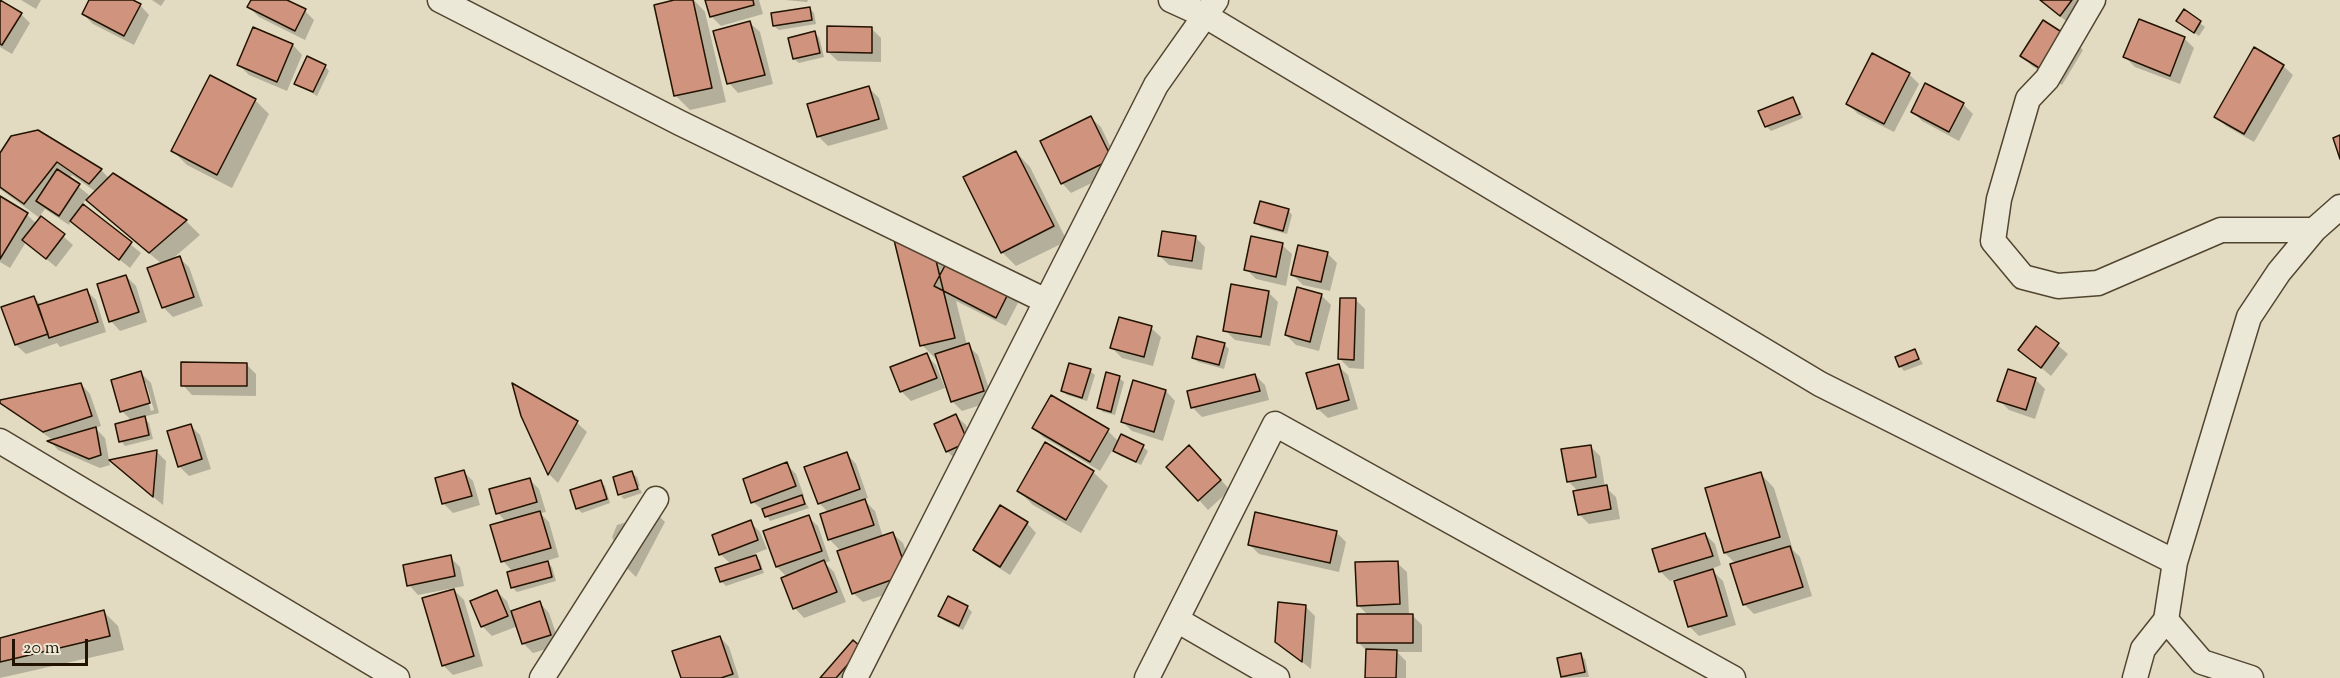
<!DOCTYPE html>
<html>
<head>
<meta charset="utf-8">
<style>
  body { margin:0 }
  #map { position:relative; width:2340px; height:678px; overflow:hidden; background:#e2dbc1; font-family:"Sorts Mill Goudy",serif }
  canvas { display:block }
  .scale { position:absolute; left:12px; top:639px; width:76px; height:27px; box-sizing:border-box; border:3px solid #221300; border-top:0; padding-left:8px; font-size:18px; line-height:21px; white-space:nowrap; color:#221300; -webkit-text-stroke:4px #ece8d7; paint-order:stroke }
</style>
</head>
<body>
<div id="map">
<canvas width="2340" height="678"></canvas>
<div class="scale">20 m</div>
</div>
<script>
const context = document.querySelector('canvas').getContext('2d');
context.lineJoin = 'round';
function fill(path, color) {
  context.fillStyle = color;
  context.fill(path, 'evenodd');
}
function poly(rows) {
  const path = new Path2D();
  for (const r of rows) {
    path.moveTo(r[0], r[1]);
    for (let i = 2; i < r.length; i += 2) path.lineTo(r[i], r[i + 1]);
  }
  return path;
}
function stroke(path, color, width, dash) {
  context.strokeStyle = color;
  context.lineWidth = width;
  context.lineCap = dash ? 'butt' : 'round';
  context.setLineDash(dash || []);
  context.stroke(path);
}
fill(poly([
  [21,0,41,0,36,9],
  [90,0,129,0,140,5,149,15,134,45,93,24,83,14],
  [152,0,165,0,161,6],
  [253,0,283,0,305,11,314,20,305,40,259,17,249,7],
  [681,0,694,0,705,12,726,102,690,110,675,95],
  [707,0,759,0,763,14,721,26,711,16],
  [785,0,808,0,807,2],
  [2039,0,2088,0,2070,24],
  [0,1,21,14,30,23,12,54,0,47],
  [810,9,814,13,816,24,779,30,774,26],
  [2185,12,2205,27,2199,36,2183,25],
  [750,23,760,32,773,84,738,93,729,83],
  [871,28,881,38,881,62,838,61,828,52],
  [254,29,293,45,302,55,287,91,249,75,239,65],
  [814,33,819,37,824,57,799,63,794,59],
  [2184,38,2194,48,2180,84,2135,67,2125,57],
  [2073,41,2083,50,2062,85,2032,66,2022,56],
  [325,66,329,71,317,96,296,83],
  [2283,66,2293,75,2254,142,2226,126,2216,116],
  [1909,74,1919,84,1894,132,1858,114,1848,104],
  [869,88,879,98,888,129,828,146,818,136],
  [1793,99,1797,104,1803,118,1771,131,1766,126],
  [255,100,269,114,232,188,187,165,173,151],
  [1963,104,1973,114,1959,141,1922,121,1913,112],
  [1091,118,1101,127,1121,169,1071,193,1062,183],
  [37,132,101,170,109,178,113,174,186,221,200,235,170,261,179,258,189,267,203,306,173,317,163,307,162,264,102,214,88,200,96,192,72,175,69,179,89,195,82,205,141,253,130,268,71,221,69,225,45,209,40,216,73,245,56,267,26,242,10,268,0,262,0,197,27,215,37,224,41,219,0,189,0,156],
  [1016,152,1030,167,1067,241,1016,266,1002,252],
  [1288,210,1292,215,1287,234,1261,227,1256,223],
  [1195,237,1205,247,1202,270,1169,265,1160,256],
  [896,241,1008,293,1018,303,1006,326,956,301,967,345,978,355,993,401,962,411,952,401,939,359,936,359,922,345],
  [1282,245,1292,254,1286,286,1256,279,1246,269],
  [1327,253,1337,263,1330,291,1303,285,1293,275],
  [126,276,136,286,147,322,120,331,111,321],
  [1299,289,1322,296,1331,305,1319,351,1296,345,1286,335],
  [86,290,96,300,106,332,60,347,57,343,26,354,16,345,34,297,41,305],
  [1268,292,1278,302,1270,346,1235,340,1225,330],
  [1355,299,1365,309,1364,369,1349,368,1340,359],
  [1151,328,1161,337,1153,366,1122,358,1112,348],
  [2037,328,2068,354,2051,376,2020,350],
  [1224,344,1229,349,1224,369,1198,362,1193,358],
  [1915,351,1923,364,1904,371,1900,366],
  [926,355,936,365,945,388,911,401,901,391],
  [246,364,256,374,256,396,192,395,183,385],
  [1338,366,1348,375,1358,409,1328,418,1318,409],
  [1090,371,1095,375,1087,401,1067,395,1062,390],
  [141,373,151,383,159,413,143,417,149,423,153,439,125,446,121,441,132,421,122,411],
  [143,383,146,383,154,410,151,411],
  [1255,375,1265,385,1269,400,1202,417,1193,408],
  [1119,378,1124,382,1115,415,1103,412,1099,408],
  [2035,379,2045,389,2035,419,2009,410,1999,400],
  [81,384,90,394,101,426,95,428,105,438,110,465,100,468,58,450,50,441,53,440,9,410,0,402],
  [514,386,577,423,587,432,558,483,549,474,522,416],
  [1166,391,1175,401,1163,441,1132,431,1123,422],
  [1051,397,1108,431,1119,442,1143,447,1148,451,1141,465,1119,455,1113,449,1100,471,1043,437,1034,428],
  [956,416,966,425,977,452,957,461,947,451],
  [190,425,200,435,211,469,189,476,179,466],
  [1590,446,1600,456,1605,487,1616,497,1620,519,1589,524,1579,514,1579,492,1568,481],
  [156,451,166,461,163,505,121,470],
  [847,454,856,464,868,498,864,500,875,511,883,537,893,534,903,543,917,584,863,602,853,593,841,551,829,539,829,513,819,503],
  [1199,456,1230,490,1208,510,1199,500],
  [786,464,796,474,804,496,802,497,809,508,770,521,764,511,753,502],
  [464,472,473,481,480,505,453,513,443,503],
  [1093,472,1108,486,1081,533,1033,505,1019,491],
  [632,473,637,477,640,486,620,493,620,495,615,478],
  [1760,473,1774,488,1793,550,1800,557,1812,596,1754,614,1744,604,1736,564,1725,553],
  [529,479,539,489,546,512,540,513,549,522,559,557,546,561,552,567,556,581,517,592,512,587,513,572,503,561,506,522,498,513],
  [600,482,605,486,610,503,582,513,577,508],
  [640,489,642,493,624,499,621,496],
  [656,513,665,522,636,577,627,568,612,537,617,525],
  [808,517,818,526,830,561,825,563,834,572,846,602,804,618,795,608,787,577,777,567,765,532],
  [750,522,760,532,767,549,754,554,760,561,764,573,726,586,721,581,731,564,720,554],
  [1027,523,1036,533,1010,575,985,559,975,550],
  [1336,532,1346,542,1339,572,1259,554,1250,545],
  [1705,534,1715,544,1721,565,1711,569,1723,581,1736,625,1699,636,1689,626,1676,579,1670,581,1660,571],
  [450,557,460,567,464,586,418,595,409,585],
  [1397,563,1407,572,1409,615,1412,615,1422,625,1422,652,1397,652,1406,661,1406,678,1366,678,1367,651,1358,642,1368,615,1358,605],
  [454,590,464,600,483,666,453,675,443,665],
  [497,592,507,601,511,612,540,603,549,613,560,645,533,653,524,644,518,626,492,636,482,626],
  [1305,606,1315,616,1311,669,1276,641],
  [967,607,972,612,963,630,945,621,940,616],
  [104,612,118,626,124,650,0,678,0,640],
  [720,637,729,647,739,678,683,678],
  [861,649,845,678,822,678],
  [1580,655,1585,659,1589,677,1564,678,1563,677]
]), '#0003');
const building = poly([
  [0,0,22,13,2,45,0,44,0,0],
  [89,0,133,0,141,4,124,36,82,14,89,0],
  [251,0,287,0,306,9,295,31,247,7,251,0],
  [674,0,693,0,712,88,674,96,654,5,674,0],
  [705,0,753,0,754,5,710,17,705,0],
  [2040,0,2072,0,2060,16,2040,0],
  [810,7,812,20,773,26,771,13,810,7],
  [2184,9,2201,21,2194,33,2176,21,2184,9],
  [2139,19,2185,37,2170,76,2123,57,2139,19],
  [2043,20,2074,40,2052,76,2020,56,2043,20],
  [750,21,765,75,727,84,713,31,750,21],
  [827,26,872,27,872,53,827,52,827,26],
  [253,27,293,44,277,82,237,65,253,27],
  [815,31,820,53,793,59,788,38,815,31],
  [2254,47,2284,65,2244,134,2214,117,2254,47],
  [1872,53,1910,73,1884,124,1846,104,1872,53],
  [307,56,326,65,313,92,294,84,307,56],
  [210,75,256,99,217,175,171,151,210,75],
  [1925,83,1964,103,1949,132,1911,112,1925,83],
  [869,86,879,119,817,137,807,104,869,86],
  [1793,97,1800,114,1765,127,1758,111,1793,97],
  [1091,116,1112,159,1061,184,1040,141,1091,116],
  [38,130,102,169,89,184,57,162,24,204,0,187,0,153,11,136,38,130],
  [2340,135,2340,159,2333,138,2340,135],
  [1016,151,1054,226,1001,253,963,177,1016,151],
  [57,169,80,184,59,216,36,201,57,169],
  [113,173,187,220,149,253,86,200,113,173],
  [0,196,28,213,0,259,0,196],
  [1260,201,1289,209,1283,231,1254,223,1260,201],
  [83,204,132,242,119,260,70,221,83,204],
  [41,216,65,234,46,259,22,240,41,216],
  [1162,231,1196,236,1192,261,1158,256,1162,231],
  [929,232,955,338,920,346,894,240,929,232],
  [1251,236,1283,243,1276,277,1244,270,1251,236],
  [1298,245,1328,252,1321,282,1291,275,1298,245],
  [180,256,194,297,162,308,147,268,180,256],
  [948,260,1009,292,996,318,934,286,948,260],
  [126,275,139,312,109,322,97,284,126,275],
  [1231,284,1269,291,1261,337,1223,331,1231,284],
  [1297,287,1322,294,1310,342,1285,335,1297,287],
  [87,289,98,322,49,338,38,305,87,289],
  [34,296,48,334,15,345,1,307,34,296],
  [1340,298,1356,298,1354,360,1338,359,1340,298],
  [1119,317,1152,326,1144,357,1110,348,1119,317],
  [2036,326,2059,343,2041,368,2018,350,2036,326],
  [1197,336,1225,343,1219,365,1192,358,1197,336],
  [969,343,984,391,951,402,935,354,969,343],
  [1915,349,1919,359,1899,367,1895,357,1915,349],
  [927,353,937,378,900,392,890,367,927,353],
  [181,362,247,363,247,386,181,386,181,362],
  [1069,363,1091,369,1082,398,1061,391,1069,363],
  [1339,364,1349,400,1317,409,1306,373,1339,364],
  [2008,369,2036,378,2026,410,1997,401,2008,369],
  [141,371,150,403,120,412,111,380,141,371],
  [1106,372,1120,376,1111,412,1097,408,1106,372],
  [1255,374,1260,391,1191,408,1187,391,1255,374],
  [1133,380,1166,390,1154,432,1121,422,1133,380],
  [81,383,92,416,43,432,0,403,0,400,81,383],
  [512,383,578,421,548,475,521,416,512,383],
  [1051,395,1109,429,1090,462,1032,428,1051,395],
  [956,414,968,442,946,452,934,424,956,414],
  [145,416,149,435,119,442,115,424,145,416],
  [191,424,202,459,178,467,167,431,191,424],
  [96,427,101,455,89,459,47,441,96,427],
  [1121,434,1144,445,1136,462,1113,451,1121,434],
  [1045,442,1094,471,1066,520,1017,491,1045,442],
  [1189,445,1221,480,1198,501,1166,467,1189,445],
  [1591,445,1596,477,1567,482,1561,449,1591,445],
  [157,450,153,497,109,460,157,450],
  [847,452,860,489,818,504,804,467,847,452],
  [787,462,796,486,751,503,743,479,787,462],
  [464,470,472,496,442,504,435,478,464,470],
  [632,471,638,489,618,495,613,477,632,471],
  [1761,472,1780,537,1724,553,1705,488,1761,472],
  [530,478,537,502,496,514,489,489,530,478],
  [601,480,607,499,576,509,570,490,601,480],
  [1607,485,1611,509,1578,515,1573,491,1607,485],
  [802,495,805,504,765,517,762,509,802,495],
  [865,499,874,525,828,540,820,514,865,499],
  [1000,505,1028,522,1000,567,973,550,1000,505],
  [540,511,551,548,501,562,490,525,540,511],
  [1255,512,1337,531,1330,563,1248,545,1255,512],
  [809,515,822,551,776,567,763,531,809,515],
  [751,520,758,540,719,555,712,535,751,520],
  [893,532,908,574,852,594,837,551,893,532],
  [1705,533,1713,556,1659,572,1652,549,1705,533],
  [1790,546,1803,587,1743,605,1730,564,1790,546],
  [451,555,455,576,407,586,403,565,451,555],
  [756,555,761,569,720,582,715,568,756,555],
  [824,560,837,592,793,609,781,578,824,560],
  [548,561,552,577,511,588,507,572,548,561],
  [1398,561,1400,604,1357,606,1355,562,1398,561],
  [1713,569,1727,616,1688,627,1674,581,1713,569],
  [454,589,474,656,442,666,422,598,454,589],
  [497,590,508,616,481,627,470,601,497,590],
  [948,596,968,606,959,626,938,616,948,596],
  [540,601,551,635,522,644,511,611,540,601],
  [1278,602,1306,605,1302,662,1275,642,1278,602],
  [104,610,110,636,0,662,0,638,104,610],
  [1357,614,1413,614,1413,643,1357,643,1357,614],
  [720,636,733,674,721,678,681,678,672,651,720,636],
  [853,640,862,648,836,678,820,678,853,640],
  [1366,649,1397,650,1396,678,1365,678,1366,649],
  [1581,653,1585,672,1561,677,1557,658,1581,653]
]);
fill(building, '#cf937e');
stroke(building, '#221300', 1.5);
const minor = poly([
  [440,0,680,123,1046,301],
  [1171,0,1204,15,1820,384,2175,562],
  [2093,0,2047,79,2028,99,1999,199,1993,241,2023,277,2058,286,2098,283,2221,230,2314,230],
  [0,441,397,678],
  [1177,620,1277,678],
  [2166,620,2175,562,2249,317,2279,272,2314,230,2340,207],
  [542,678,656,499],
  [855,678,1156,85,1216,0],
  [1147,678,1275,424,1733,678],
  [2135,678,2143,649,2166,620,2202,662,2251,678]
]);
stroke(minor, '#524530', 27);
stroke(minor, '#ece8d7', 24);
</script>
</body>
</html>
